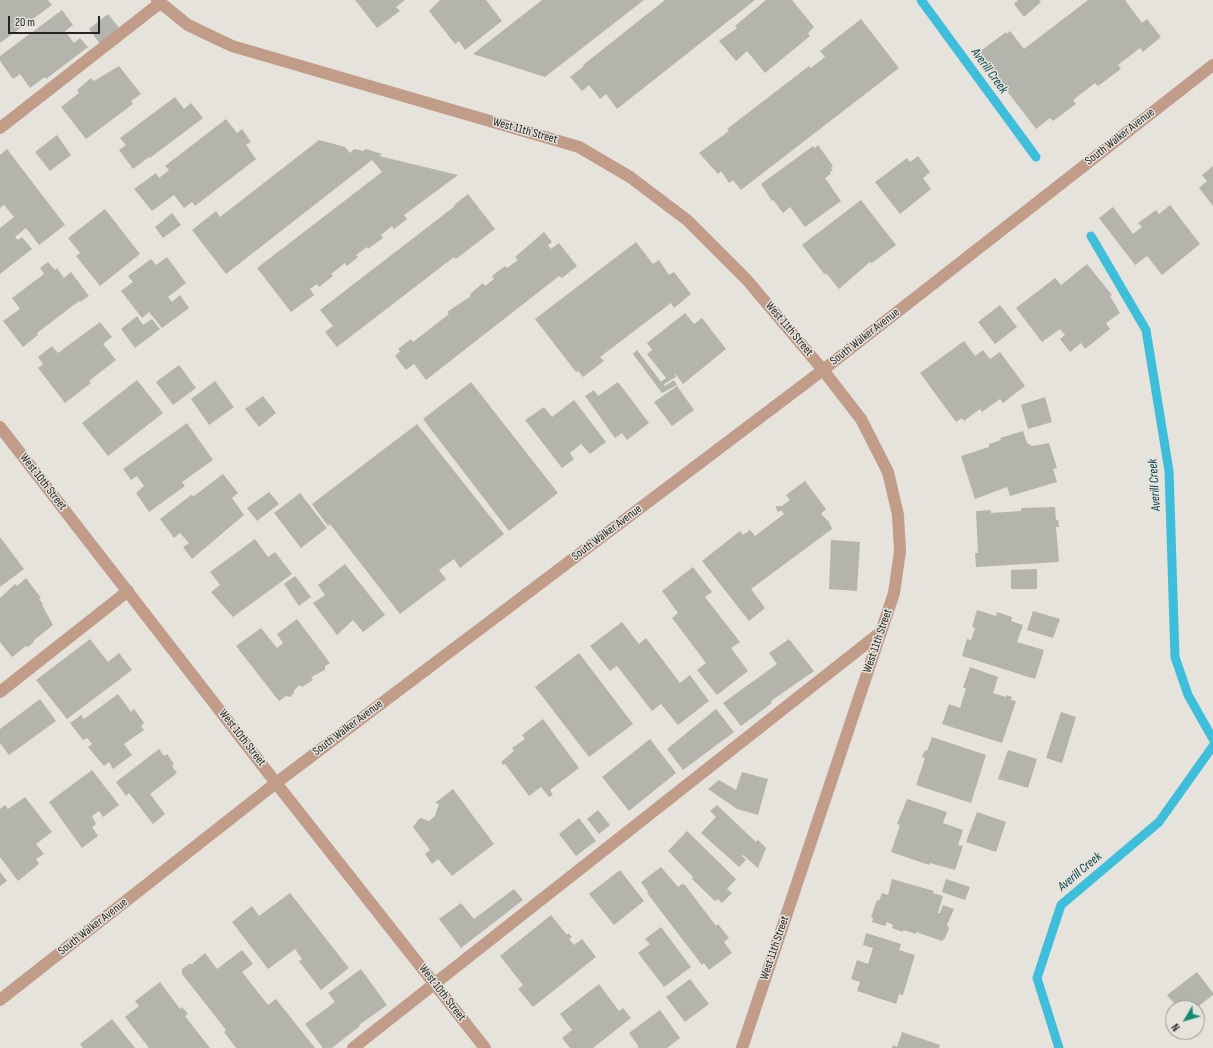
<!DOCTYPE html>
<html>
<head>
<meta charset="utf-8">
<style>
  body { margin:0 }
  #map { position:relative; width:1213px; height:1048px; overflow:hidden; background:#e5e3dc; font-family:"Sofia Sans Condensed",sans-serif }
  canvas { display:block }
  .north { position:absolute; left:1165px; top:1000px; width:40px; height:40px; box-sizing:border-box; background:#e5e3dc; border:1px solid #989792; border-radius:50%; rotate:232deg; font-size:11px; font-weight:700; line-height:16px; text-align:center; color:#252422 }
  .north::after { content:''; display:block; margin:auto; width:14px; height:18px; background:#148c6e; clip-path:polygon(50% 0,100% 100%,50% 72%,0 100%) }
  .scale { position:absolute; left:8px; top:16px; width:92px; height:18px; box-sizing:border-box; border:2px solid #252422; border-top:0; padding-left:5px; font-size:12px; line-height:14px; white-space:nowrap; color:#252422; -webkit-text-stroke:3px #e5e3dc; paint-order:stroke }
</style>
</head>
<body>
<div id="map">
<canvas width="1213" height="1048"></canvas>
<div class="north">N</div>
<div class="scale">20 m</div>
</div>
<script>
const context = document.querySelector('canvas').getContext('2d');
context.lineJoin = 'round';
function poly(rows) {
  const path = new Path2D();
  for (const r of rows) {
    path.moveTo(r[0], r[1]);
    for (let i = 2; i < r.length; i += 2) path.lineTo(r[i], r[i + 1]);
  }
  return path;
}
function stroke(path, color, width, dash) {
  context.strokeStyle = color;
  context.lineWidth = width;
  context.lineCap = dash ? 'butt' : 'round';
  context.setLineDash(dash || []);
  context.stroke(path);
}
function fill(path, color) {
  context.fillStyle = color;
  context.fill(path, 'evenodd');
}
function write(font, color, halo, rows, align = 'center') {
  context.font = font + ' "Sofia Sans Condensed",sans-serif';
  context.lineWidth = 3;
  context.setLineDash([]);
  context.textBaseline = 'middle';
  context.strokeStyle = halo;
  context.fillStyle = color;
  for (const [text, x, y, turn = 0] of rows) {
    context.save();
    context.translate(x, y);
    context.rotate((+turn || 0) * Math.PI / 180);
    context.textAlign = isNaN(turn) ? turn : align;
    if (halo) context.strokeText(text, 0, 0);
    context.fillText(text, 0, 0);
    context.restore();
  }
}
stroke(poly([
  [921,0,1036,157],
  [1091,236,1146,330,1169,471,1175,657,1188,695,1213,739],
  [1059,1048,1037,978,1061,905,1159,822,1213,746]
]), '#3ebedb', 9);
fill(poly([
  [0,0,48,0,52,5,0,43],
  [355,0,405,0,396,7,400,11,377,28],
  [440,0,486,0,502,21,465,50,459,41,455,44,429,11],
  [542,0,644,0,545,77,473,54],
  [665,0,755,0,617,109,606,94,600,99,589,85,582,91,570,77,584,66,583,65],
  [766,0,792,0,814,27,808,33,810,36,765,73,747,51,736,61,719,41,737,28,735,26],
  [1018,0,1039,0,1041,2,1024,17,1014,4],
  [1088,0,1125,0,1142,23,1147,19,1161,37,1143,52,1140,48,1118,65,1121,69,1098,86,1095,83,1073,100,1076,104,1053,121,1050,118,1036,129,978,53,1006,32,1007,34,1010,31,1024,49],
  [62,10,73,25,65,31,74,43,80,38,88,47,46,79,45,77,30,88,20,74,13,79,0,61,0,56],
  [108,14,120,29,100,44,89,29],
  [861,19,899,68,741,190,733,180,729,183,721,171,718,174,699,153,729,131,727,129,809,66,811,68,825,57,820,51],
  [119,66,141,94,131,101,133,104,86,139,61,107,79,93,77,90,91,78,94,81],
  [175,97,184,109,191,103,203,118,150,158,149,157,133,169,119,150,126,145,120,138],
  [226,119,237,133,242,129,251,142,246,145,256,159,195,206,192,202,184,208,174,195,152,211,134,189,156,173,159,178,169,170,165,166],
  [57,135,71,155,50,171,35,152],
  [319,140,345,147,350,153,354,149,363,151,366,149,382,154,379,156,458,175,404,215,407,219,394,229,392,226,381,235,383,238,368,249,367,247,356,255,358,257,347,266,345,263,331,274,333,276,319,287,317,284,310,289,314,295,291,312,257,268,382,172,372,160,226,274,192,230,216,211,220,217],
  [818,145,833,166,831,168,833,170,830,172,831,174,825,178,841,201,805,227,790,207,783,213,773,200,772,201,761,184,813,146,815,148],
  [7,149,65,225,39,245,26,228,15,237,18,240,22,237,32,249,0,274,0,228,14,217,4,205,0,208,0,155],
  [918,156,930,172,923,178,931,189,900,214,875,182,907,158,910,162],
  [1213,166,1213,206,1199,188,1207,181,1202,175],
  [468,194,495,229,456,259,454,257,337,347,325,332,333,326,320,310,455,206,454,205],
  [861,200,896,245,872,263,870,262,839,289,826,273,825,275,802,245],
  [1170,205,1200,244,1162,275,1147,256,1135,265,1099,218,1113,207,1133,234,1142,227,1138,223,1156,210,1159,214],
  [105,209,140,254,100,286,76,256,80,253,68,238],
  [172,213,181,225,163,238,155,227],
  [544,232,552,242,548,245,551,249,559,243,577,266,562,278,559,276,426,380,414,364,406,370,395,356,400,351,398,349,411,339,413,342,449,314,447,312,471,296,470,294,483,283,485,286,494,279,492,276,505,266,507,268,518,260,515,257],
  [636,242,653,264,659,260,669,275,674,272,691,294,674,308,671,303,600,357,604,361,583,377,578,371,576,372,535,319],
  [167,257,186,283,168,297,172,302,180,295,189,308,162,328,149,312,142,318,121,291,133,282,128,276,151,259,156,265],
  [48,262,55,270,57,268,64,278,71,272,89,296,80,302,79,301,37,333,38,335,23,347,3,321,20,309,12,298,44,274,40,268],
  [1087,264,1112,295,1110,296,1120,313,1106,323,1110,329,1085,349,1081,343,1070,352,1060,339,1065,335,1060,329,1042,342,1016,308,1055,278,1061,285],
  [1000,305,1017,327,995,344,978,322],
  [685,313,694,324,702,318,726,349,683,384,674,372,676,377,664,384,665,386,674,380,677,385,662,393,633,354,637,350,661,382,666,378,647,354,652,350,647,343],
  [137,316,143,325,152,319,160,329,135,348,121,329],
  [100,322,112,337,103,344,116,360,89,381,91,383,65,403,38,368,43,364,38,357,52,346,58,353],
  [964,341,975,356,983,350,990,359,1000,352,1025,386,1003,403,1000,399,982,412,980,409,964,421,962,418,956,422,920,373],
  [179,365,196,388,173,405,156,382],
  [137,380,163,413,108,456,82,423],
  [215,381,234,407,209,425,191,399],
  [471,382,558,493,509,531,423,419],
  [618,382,649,423,627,440,622,433,615,438,585,396,594,390,598,396],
  [677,386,694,410,672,426,654,402],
  [263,396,276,413,259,427,245,409],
  [1045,397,1052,422,1028,429,1021,405],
  [574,400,606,442,590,454,581,444,570,453,574,459,562,468,525,420,544,407,552,417],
  [187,423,213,460,182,482,185,486,149,512,136,493,144,486,137,476,131,480,123,469],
  [417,424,504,534,460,568,454,559,439,570,446,579,400,614,330,524,328,526,312,504],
  [1023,431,1027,443,1032,446,1049,443,1057,468,1053,469,1057,482,1010,496,1007,487,975,499,961,456,989,447,989,444,1001,440,1000,438],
  [223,474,238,493,232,498,244,515,192,559,183,547,189,543,180,533,174,538,160,519,191,495,194,496],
  [805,481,826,509,821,514,829,522,832,529,751,589,765,608,749,621,702,561,740,531,743,535,750,530,755,536,784,514,781,510,779,512,777,511,776,506,782,506,790,500,786,495],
  [269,492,279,504,257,521,247,508],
  [300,493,327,528,301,548,274,513],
  [1055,507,1056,520,1058,520,1059,527,1056,527,1059,562,976,567,975,553,978,553,976,511,991,510,991,513,1021,511,1021,508],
  [0,537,24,569,0,587],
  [255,539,268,557,275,552,292,574,233,617,211,592,220,585,210,572],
  [831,540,860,542,857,591,829,589],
  [345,564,385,615,363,632,353,620,337,635,313,603,325,595,318,585],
  [693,567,712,592,705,597,740,642,731,648,748,671,717,695,697,670,706,663,672,618,678,613,662,591],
  [1037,569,1037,589,1011,589,1011,570],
  [295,576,311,597,299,606,284,584],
  [26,578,41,598,39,599,43,604,42,605,53,625,33,641,34,642,28,647,26,646,12,657,0,642,0,598,15,584,17,586],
  [977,610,996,616,997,612,1012,617,1011,621,1023,625,1017,642,1044,650,1035,679,962,656,967,639,971,640,975,628,972,627],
  [1033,611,1060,619,1053,638,1027,630],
  [297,619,330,663,325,666,325,670,311,677,313,680,302,687,300,685,294,690,294,693,290,697,286,696,279,701,236,646,261,628,277,648,283,643,277,634],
  [622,622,639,644,646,638,680,683,690,675,709,701,678,725,661,704,652,711,617,666,610,671,590,646],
  [90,639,108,662,119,653,132,670,67,719,36,680],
  [789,639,814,671,771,701,772,703,741,726,723,703,777,664,769,653],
  [579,653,633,724,589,757,535,687],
  [970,667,998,677,993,693,1006,697,1007,695,1012,697,1011,700,1016,701,1002,743,942,724,949,704,960,708,966,688,963,688],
  [118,694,131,712,134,709,144,723,141,726,144,730,124,744,132,755,113,769,109,762,104,766,88,747,92,744,87,738,83,740,70,723,81,715,84,719],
  [40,699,56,721,9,755,0,743,0,729],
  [716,709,734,732,683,770,667,749],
  [1061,712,1076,717,1062,763,1046,758],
  [543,719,579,768,550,790,553,795,549,797,541,787,529,796,505,764,503,765,501,762,514,751,512,748,525,739,522,735],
  [932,737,986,755,971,803,916,785,925,758,922,757,925,750,927,751],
  [650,739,676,773,629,811,602,777],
  [159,749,164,756,167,754,174,764,172,766,177,773,150,794,165,814,153,824,129,793,126,796,116,782],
  [1008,750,1037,759,1028,788,998,779],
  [92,770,119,805,103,817,99,811,92,816,96,824,92,827,98,836,82,848,49,802],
  [742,772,768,779,758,815,737,809,708,789,719,780,736,790],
  [453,789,494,844,452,876,438,859,432,864,425,854,430,850,413,827,418,820,421,818,429,821,435,816,439,804,435,803],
  [25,797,52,832,36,844,44,854,36,859,39,864,18,881,0,857,0,809,5,805,8,809],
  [907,799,947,812,943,823,963,830,958,845,963,846,955,870,930,863,929,865,891,852,900,825,897,824],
  [717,805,756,842,758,840,766,848,758,868,743,855,742,856,746,860,739,867,701,833,716,817,710,811],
  [598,810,610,825,599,834,587,819],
  [977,812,1006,822,996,852,966,842],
  [579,818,596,841,576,856,559,834],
  [687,831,736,879,727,889,732,893,722,903,718,899,715,901,692,879,693,877,668,851],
  [661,867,678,887,682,884,685,885,716,926,718,924,729,938,724,942,732,953,709,970,704,963,702,965,647,893,648,892,641,882],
  [620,870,644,901,614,925,589,894],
  [0,872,7,881,0,886],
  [892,879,934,891,933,893,943,896,938,913,940,913,943,905,954,909,947,925,949,928,945,938,942,941,916,932,916,934,903,930,903,932,892,928,893,925,887,922,885,926,872,922,873,918,871,917,877,900,879,901,882,893,888,895],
  [946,879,970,887,965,900,942,892],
  [514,889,523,900,461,948,439,919,461,903,474,919],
  [290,893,349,968,321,990,299,961,302,959,295,949,268,969,232,922,252,906,259,916],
  [551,915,567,935,568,933,572,937,569,939,574,945,582,939,596,957,533,1007,518,989,523,985,500,956],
  [661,927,691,967,664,987,638,953,650,944,645,939],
  [866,933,901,944,899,950,915,955,903,995,899,994,896,1004,857,991,860,982,851,979,857,960,868,964,873,948,863,945],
  [242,950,253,964,242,972,268,1005,276,999,315,1048,236,1048,224,1032,226,1030,182,974,182,969,189,964,192,964,205,953,217,969],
  [361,969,387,1005,359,1025,360,1026,332,1048,323,1048,305,1024,335,1002,328,993],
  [1197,972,1213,993,1213,995,1196,1008,1178,1008,1167,995],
  [690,979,709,1004,685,1022,666,997],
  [160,982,180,1009,182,1007,188,1014,185,1016,210,1048,149,1048,125,1017,139,1006,135,1001],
  [599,984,619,1011,623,1008,631,1018,593,1048,570,1048,562,1038,572,1030,560,1014],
  [660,1010,680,1038,667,1048,637,1048,639,1047,629,1033],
  [112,1019,135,1048,83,1048,80,1044],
  [902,1032,940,1045,939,1048,892,1048,893,1045,897,1047]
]), '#b5b4ac');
stroke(poly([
  [0,128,160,3],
  [0,692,128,591],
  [353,1048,881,632]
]), '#c19c88', 12);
stroke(poly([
  [157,0,188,25,232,46,579,147,630,177,687,220,747,280,823,370,861,419,888,472,898,515,900,551,894,593,742,1048],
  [0,427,276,783,485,1048],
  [0,1000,276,783,823,370,1213,65]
]), '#c19c88', 12);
write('12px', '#252422', '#e5e3dc', [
  ["West 11th Street",525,131,16],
  ["South Walker Avenue",1120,137,-38],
  ["West 11th Street",789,329,50],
  ["South Walker Avenue",865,337,-38],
  ["West 10th Street",43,482,52],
  ["South Walker Avenue",607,533,-37],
  ["West 11th Street",878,641,-71],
  ["South Walker Avenue",348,728,-37],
  ["West 10th Street",242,738,52],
  ["South Walker Avenue",93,927,-38],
  ["West 11th Street",775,948,-71],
  ["West 10th Street",442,993,52]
]);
write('italic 13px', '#0e4552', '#e5e3dc', [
  ["Averill Creek",989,71,54],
  ["Averill Creek",1155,485,-94],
  ["Averill Creek",1080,872,-40]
]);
</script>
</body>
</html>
